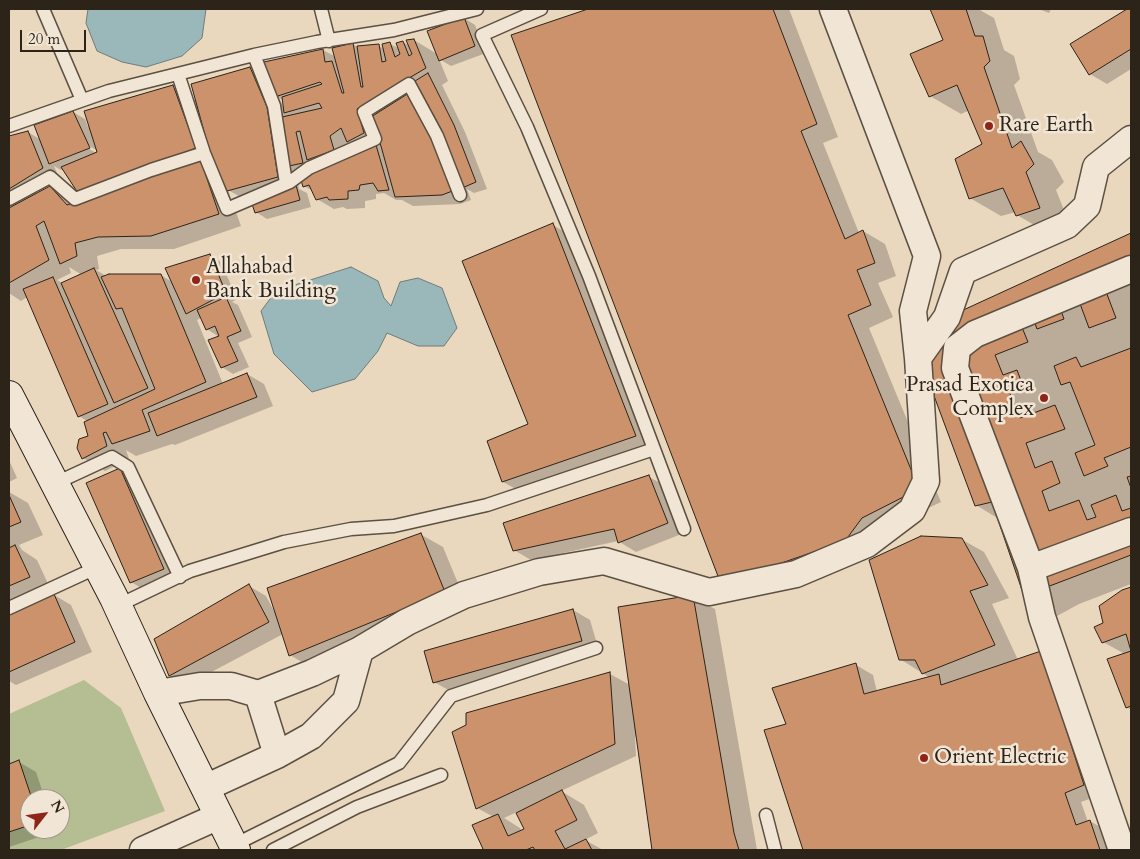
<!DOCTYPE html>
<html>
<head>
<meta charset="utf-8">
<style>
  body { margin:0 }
  #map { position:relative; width:1140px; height:859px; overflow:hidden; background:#e9d7be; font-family:Cardo,serif }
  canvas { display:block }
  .frame { position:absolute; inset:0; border:10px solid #2c2319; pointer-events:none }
  .north { position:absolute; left:20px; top:789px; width:50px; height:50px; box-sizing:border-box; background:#f1e5d5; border:1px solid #a2978a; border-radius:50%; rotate:60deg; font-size:14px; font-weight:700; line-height:20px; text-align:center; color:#2c2319 }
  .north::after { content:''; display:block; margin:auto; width:18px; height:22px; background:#8f2418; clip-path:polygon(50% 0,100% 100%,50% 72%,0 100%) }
  .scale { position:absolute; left:20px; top:30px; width:66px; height:22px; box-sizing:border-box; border:2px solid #2c2319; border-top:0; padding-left:6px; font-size:15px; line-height:18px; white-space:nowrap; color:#2c2319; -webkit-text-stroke:4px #f1e5d5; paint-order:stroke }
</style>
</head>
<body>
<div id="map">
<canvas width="1140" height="859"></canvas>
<div class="frame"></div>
<div class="north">N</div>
<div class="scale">20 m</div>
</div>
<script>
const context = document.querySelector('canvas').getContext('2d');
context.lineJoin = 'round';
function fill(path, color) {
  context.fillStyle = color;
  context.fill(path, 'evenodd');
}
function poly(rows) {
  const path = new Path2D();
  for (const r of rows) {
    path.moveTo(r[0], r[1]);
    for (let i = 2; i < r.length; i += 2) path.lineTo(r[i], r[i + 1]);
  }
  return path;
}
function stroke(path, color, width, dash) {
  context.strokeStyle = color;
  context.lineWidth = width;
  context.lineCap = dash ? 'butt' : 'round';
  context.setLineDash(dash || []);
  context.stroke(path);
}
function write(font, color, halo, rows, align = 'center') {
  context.font = font + ' Cardo,serif';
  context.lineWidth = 5;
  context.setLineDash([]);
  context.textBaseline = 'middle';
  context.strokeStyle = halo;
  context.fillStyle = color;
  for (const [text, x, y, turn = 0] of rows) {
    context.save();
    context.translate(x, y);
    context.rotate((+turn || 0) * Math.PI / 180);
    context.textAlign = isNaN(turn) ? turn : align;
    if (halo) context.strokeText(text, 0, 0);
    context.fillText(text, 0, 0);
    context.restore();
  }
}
fill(poly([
  [84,680,121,708,165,811,61,850,9,850,9,714],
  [30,799,60,799,60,829,30,829]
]), '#b5be92');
const water = poly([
  [88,9,206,9,202,38,182,56,146,67,122,62,97,51,86,23,88,9],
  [351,267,378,281,384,298,391,306,400,282,418,278,442,288,457,328,444,346,418,346,387,333,378,351,355,379,312,392,274,354,261,311,276,291,351,267]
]);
fill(water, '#9ab8b9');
stroke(water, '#6e7c79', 1);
fill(poly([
  [591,9,789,9,838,137,823,143,859,233,863,231,885,244,896,276,878,283,893,317,869,328,941,502,745,596,512,36],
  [931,9,978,9,994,18,1004,50,1014,56,1020,79,1014,85,1038,152,1052,160,1064,182,1056,190,1070,225,1048,233,1017,215,1016,212,1001,216,970,198,984,144,970,110,961,114,930,96,945,40],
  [1039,9,1051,9,1049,13],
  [1128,9,1131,9,1131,69,1107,84,1090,74],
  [464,18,475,25,486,53,451,66,439,59,448,81,442,85,465,132,487,189,474,193,467,189,471,200,460,204,413,206,402,200,396,200,384,193,376,194,376,199,365,201,365,208,347,209,343,207,334,209,317,199,313,191,304,186,309,176,296,169,299,189,307,193,311,207,267,219,256,212,253,204,228,190,241,226,174,249,121,249,97,256,99,269,96,270,106,276,161,275,172,282,209,256,221,262,237,299,232,302,238,305,252,337,238,343,249,367,233,374,222,367,219,337,207,329,201,318,197,320,223,384,247,374,264,384,273,406,175,445,172,444,136,456,126,450,129,459,105,471,83,458,89,437,87,421,79,416,27,297,21,301,9,293,9,137,28,132,41,140,73,112,85,119,88,127,172,87,197,101,250,68,271,81,323,50,336,57,353,44,357,47,378,46,385,49,390,44,400,49,403,42,411,47,414,40,437,54],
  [424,95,432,110,430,111,417,99],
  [279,98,284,101,285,110],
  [86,144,98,151,98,154,84,146],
  [54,166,61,170,64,169,90,198,72,200,50,187,37,194,35,192,59,178],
  [69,267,82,275,62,283,57,280,71,273],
  [553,225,575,238,657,448,525,494,503,482,530,425],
  [1131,234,1131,584,1079,604,1057,616,1026,598,999,519,976,505,913,334],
  [9,460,17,478,9,482],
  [120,470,137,479,180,578,148,592,131,582],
  [649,477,666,486,684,533,636,552,618,541,531,560,514,550],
  [9,492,28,503,43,535,19,545,22,550,37,560,51,590,9,609],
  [420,534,443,547,467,605,312,668,290,655,283,634,187,685,170,675,155,640,249,586,266,596,274,611],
  [961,539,984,552,1009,598,992,604,1018,660,1041,652,1100,795,1081,802,1088,822,1090,821,1107,831,1113,850,805,850,766,731,788,724,856,665,873,675,877,692,930,678,900,659],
  [1131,588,1131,710,1127,707,1125,654,1103,642,1105,623,1122,591],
  [54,595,71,605,92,652,16,685,9,681,9,615],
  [692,597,715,609,757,850,653,850,637,737,635,737,636,756,561,791,584,805,598,833,585,840,603,850,484,850,494,817,477,808,610,674,630,685],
  [517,812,526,829,522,831,520,828,504,818],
  [573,610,590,620,599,651,452,692,434,682],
  [19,762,36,772,45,799,30,799,30,829,56,829,57,831,9,847,9,765]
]), '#0003');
const building = poly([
  [588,9,773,9,817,124,801,131,845,239,863,230,875,263,857,270,871,305,848,315,919,489,862,518,845,541,721,584,511,35,588,9],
  [930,9,966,9,975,36,983,36,990,61,984,67,1012,148,1021,141,1034,164,1026,172,1040,208,1016,216,1003,188,969,199,955,159,982,144,957,85,929,97,910,54,943,40,930,9],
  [1127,9,1131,9,1131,49,1089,75,1070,44,1127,9],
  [464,17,475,46,439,61,427,31,464,17],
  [414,39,426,68,357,109,364,133,347,142,341,128,330,136,334,150,307,160,300,131,296,132,303,163,289,166,282,117,322,108,319,103,284,113,282,97,322,84,320,82,275,97,264,62,323,49,325,62,332,61,342,93,344,93,332,48,353,43,361,87,363,87,357,46,379,44,382,62,386,61,382,44,390,42,395,57,400,54,396,43,403,41,409,56,412,54,406,40,414,39],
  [250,67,267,107,278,177,227,191,210,153,191,84,250,67],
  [428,73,454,125,476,182,462,188,441,129,415,81,428,73],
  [173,85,196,148,78,193,61,167,97,152,84,111,173,85],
  [409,93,433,135,455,190,442,195,395,197,381,146,371,117,409,93],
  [73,111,90,148,49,164,34,125,73,111],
  [28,131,43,168,9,189,9,136,28,131],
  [376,145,389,190,378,191,373,183,360,185,359,190,348,191,348,199,329,200,327,197,316,200,309,185,303,187,301,180,314,172,376,145],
  [201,161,219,214,151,236,98,237,75,243,77,256,60,264,44,221,36,226,49,260,9,283,9,208,50,186,67,205,151,175,201,161],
  [296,185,300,200,255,213,252,204,296,185],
  [553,223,636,436,502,482,487,441,528,424,462,261,553,223],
  [1131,233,1131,555,1047,587,1025,599,992,502,975,506,911,334,1131,233],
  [210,254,226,293,186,314,165,268,210,254],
  [94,268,148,388,114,403,61,283,94,268],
  [109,274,161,274,206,382,142,410,150,431,112,444,106,432,103,433,107,446,82,459,77,448,79,439,88,436,84,422,155,389,122,308,116,309,101,277,109,274],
  [53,277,108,404,78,417,23,289,53,277],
  [1129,280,1131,287,1131,348,1081,367,1076,357,1054,366,1061,385,1070,382,1095,445,1075,453,1084,476,1108,466,1104,458,1131,447,1131,476,1127,477,1131,488,1131,508,1122,511,1116,495,1091,505,1096,517,1087,520,1079,500,1049,511,1042,491,1060,483,1052,461,1035,468,1026,443,1065,429,1055,405,1020,418,1009,391,1023,386,1017,370,1003,375,995,355,1028,342,1019,320,1032,315,1037,329,1064,319,1060,308,1079,301,1089,328,1116,318,1105,289,1129,280],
  [226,297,241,331,227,337,238,361,221,368,208,340,219,336,215,326,206,330,197,310,226,297],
  [247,373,257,397,157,436,148,413,247,373],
  [120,468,164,569,130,583,86,483,120,468],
  [649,475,668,523,618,543,614,529,513,551,503,523,649,475],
  [9,495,21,522,9,527,9,495],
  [421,533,445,592,289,656,267,588,421,533],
  [921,536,962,538,988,585,970,591,995,645,922,674,915,660,899,660,869,560,921,536],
  [15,545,30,577,9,586,9,548,15,545],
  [249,584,269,622,169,676,154,639,249,584],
  [1131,587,1131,706,1126,708,1107,659,1131,651,1126,634,1102,643,1094,627,1103,623,1099,606,1122,590,1131,587],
  [54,594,75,642,9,672,9,614,54,594],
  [693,595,734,833,739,850,652,850,618,607,693,595],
  [573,609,582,641,433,683,424,651,573,609],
  [1041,651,1084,785,1065,793,1076,825,1090,820,1100,850,803,850,764,730,786,724,772,688,856,663,864,694,939,674,941,685,1041,651],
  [610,672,615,744,476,809,452,732,466,725,466,713,610,672],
  [19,760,32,799,30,799,30,825,9,832,9,764,19,760],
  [562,790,577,820,555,831,565,849,586,839,592,850,535,850,533,847,526,850,481,850,483,849,472,825,498,814,508,836,524,829,516,813,562,790]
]);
fill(building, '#cc926c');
stroke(building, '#2c2319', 1);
const lane = poly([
  [43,9,82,100],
  [321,9,329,41],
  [541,9,482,35,527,127,589,276,684,529],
  [254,55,274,106,286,183],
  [178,74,204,153,227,209,290,182,309,168,375,139,364,112,409,84,437,136,460,195],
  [9,126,109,91,254,55,317,42,394,30,477,9],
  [9,199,50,177,75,199,151,170,204,153],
  [55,485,58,482,112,457,128,467,180,577],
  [117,606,190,571,284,542,351,529,394,526,487,505,654,449],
  [9,608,98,567],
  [766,815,775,850],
  [234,845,399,763,451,696,596,648],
  [273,850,357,807,441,775]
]);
const street = poly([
  [918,358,947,317,963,271,1067,225,1087,206,1096,167,1131,139],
  [1031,568,1131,531],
  [158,693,200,686,231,686,258,694,312,673,360,650,407,622,464,595,539,572,604,561,709,592,796,574,867,544,912,510,926,481,918,358,913,311,927,256,833,9],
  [258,694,277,755],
  [205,788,277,755,311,736,346,701,360,650],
  [143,850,219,816],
  [1122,850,1042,617,1031,568,955,368,957,348,975,334,1131,269]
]);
const secondary = poly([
  [9,395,114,598,158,693,236,850]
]);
stroke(lane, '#5b5042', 15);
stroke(street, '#5b5042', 29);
stroke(secondary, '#2c2319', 30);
stroke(lane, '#f1e5d5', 12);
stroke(street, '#f1e5d5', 26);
stroke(secondary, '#f1e5d5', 28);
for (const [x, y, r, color] of [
  [989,126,5,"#8f2418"],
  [196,280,5,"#8f2418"],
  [1044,398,5,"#8f2418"],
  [924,758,5,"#8f2418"]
]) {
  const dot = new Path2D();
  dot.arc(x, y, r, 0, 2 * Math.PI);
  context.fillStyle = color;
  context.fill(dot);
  stroke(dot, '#f1e5d5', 2);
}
write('21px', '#2c2319', '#f1e5d5', [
  ["Rare Earth",999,126],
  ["Allahabad",206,268],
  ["Bank Building",206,292],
  ["Prasad Exotica",1034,386,"right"],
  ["Complex",1034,410,"right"],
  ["Orient Electric",934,758]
], 'left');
</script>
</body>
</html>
